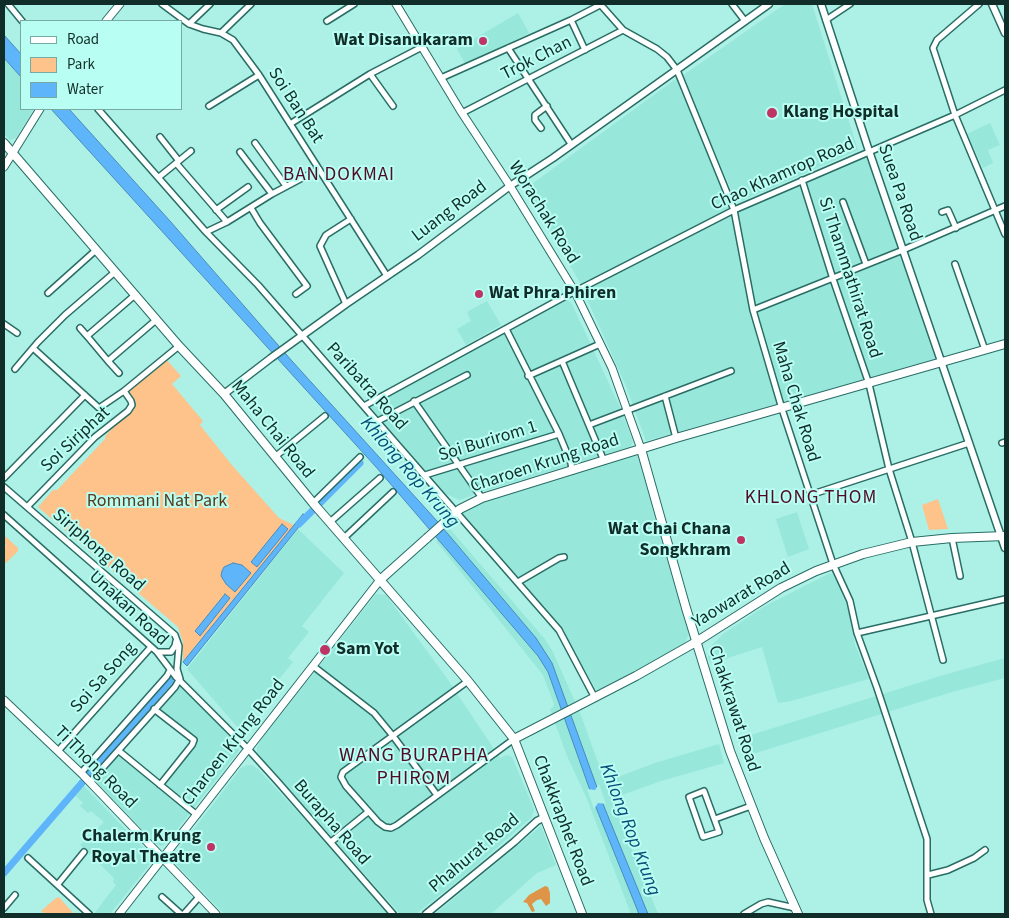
<!DOCTYPE html>
<html>
<head>
<meta charset="utf-8">
<style>
  body { margin:0 }
  #map { position:relative; width:1009px; height:918px; overflow:hidden; background:#acf0e6; font-family:"Source Sans 3",sans-serif }
  canvas { display:block }
  .frame { position:absolute; inset:0; border:5px solid #112d29; pointer-events:none }
  .legend { position:absolute; left:20px; top:20px; width:162px; height:90px; box-sizing:border-box; background:#b9fef3; border:1px solid #76aaa2; margin:0; padding:6px 9px; list-style:none; font-size:15px; color:#112d29 }
  .legend li { display:flex; align-items:center; gap:10px; height:25px }
  .legend b { width:25px; border:1px solid #76aaa2 }
</style>
</head>
<body>
<div id="map">
<canvas width="1009" height="918"></canvas>
<div class="frame"></div>
<ul class="legend">
<li><b style="height:6px;background:#fff"></b>Road</li>
<li><b style="height:14px;background:#fec38b"></b>Park</li>
<li><b style="height:14px;background:#5fb5f9"></b>Water</li>
</ul>
</div>
<script>
const context = document.querySelector('canvas').getContext('2d');
context.lineJoin = 'round';
function fill(path, color) {
  context.fillStyle = color;
  context.fill(path, 'evenodd');
}
function poly(rows) {
  const path = new Path2D();
  for (const r of rows) {
    path.moveTo(r[0], r[1]);
    for (let i = 2; i < r.length; i += 2) path.lineTo(r[i], r[i + 1]);
  }
  return path;
}
function stroke(path, color, width, dash) {
  context.strokeStyle = color;
  context.lineWidth = width;
  context.lineCap = dash ? 'butt' : 'round';
  context.setLineDash(dash || []);
  context.stroke(path);
}
function write(font, color, halo, rows, align = 'center') {
  context.font = font + ' "Source Sans 3",sans-serif';
  context.lineWidth = 4;
  context.setLineDash([]);
  context.textBaseline = 'middle';
  context.strokeStyle = halo;
  context.fillStyle = color;
  for (const [text, x, y, turn = 0] of rows) {
    context.save();
    context.translate(x, y);
    context.rotate((+turn || 0) * Math.PI / 180);
    context.textAlign = isNaN(turn) ? turn : align;
    if (halo) context.strokeText(text, 0, 0);
    context.fillText(text, 0, 0);
    context.restore();
  }
}
fill(poly([
  [785,4,812,4,858,150,737,203,682,76],
  [518,13,529,33,466,65,457,49],
  [4,58,21,77,21,109,34,109,16,138,10,140,4,134],
  [677,78,734,207,865,151,935,359,646,441,626,386,579,281,525,189],
  [990,123,1000,145,988,150,993,163,983,168,967,134],
  [566,300,571,302,620,407,633,442,630,447,481,492,460,500,446,494,367,404,439,363,511,330],
  [487,301,501,325,466,345,457,329,471,321,467,312],
  [641,449,689,633,686,641,681,646,601,690,596,689,561,630,456,511,482,499],
  [797,512,809,549,788,557,776,519],
  [449,528,544,638,552,650,580,713,608,790,658,914,631,914,587,799,567,756,550,709,553,707,554,704,543,675,436,541],
  [298,529,344,573,302,626,309,632,288,658,293,662,239,729,187,669],
  [830,573,833,574,848,608,855,645,869,679,791,701,778,703,762,647,712,663,709,661,708,657,710,647,723,634,765,606],
  [376,594,386,595,446,677,500,758,507,755,512,757,534,809,532,817,469,872,416,914,400,914,257,753,257,747,264,736],
  [1005,658,1005,678,952,692,743,757,738,739,947,674],
  [180,687,185,688,237,745,239,751,171,837,164,845,161,846,156,844,94,780,118,754,160,787,194,744,158,709,176,688],
  [719,744,724,763,661,781,622,795,615,778,655,763],
  [247,765,252,765,258,769,307,822,388,914,224,914,173,861,173,856,241,768],
  [83,785,150,855,150,864,110,914,94,914,116,885,113,882,114,878,80,845,104,822,91,811,88,813,80,806,83,803,74,794],
  [541,826,556,865,537,873,491,914,435,914]
]), '#98e7db');
fill(poly([
  [165,358,181,376,172,384,203,421,200,425,231,464,279,518,294,525,183,662,183,642,178,627,38,507,53,490,57,490,105,439,106,435,134,406,128,390],
  [938,499,948,529,929,530,922,505],
  [4,535,18,548,18,551,6,563,4,561,4,548,6,545,4,543],
  [59,897,74,914,46,914,41,911,56,898]
]), '#fec38b');
fill(poly([
  [545,886,548,887,550,893,550,903,546,906,541,899,537,900,532,904,535,911,532,912,527,903,523,902,529,895]
]), '#df9547');
const water = poly([
  [4,35,21,54,21,77,4,58,4,35],
  [51,109,69,109,170,221,292,361,437,521,536,638,552,663,603,804,648,914,639,914,597,810,548,672,538,656,376,467,51,109],
  [303,514,306,518,187,666,183,662,303,514],
  [282,524,288,529,257,567,251,562,282,524],
  [233,563,242,565,251,573,235,592,226,584,221,576,222,571,224,567,233,563],
  [225,594,230,598,200,636,195,631,225,594]
]);
fill(water, '#5fb5f9');
stroke(water, '#488cbb', 1);
fill(poly([
  [599,784,606,804,598,803,594,809,587,789,595,790]
]), '#acf0e6');
stroke(poly([
  [299,524,360,463],
  [4,873,170,681]
]), '#5fb5f9', 7);
const minor = poly([
  [8,4,22,21],
  [162,4,189,24,203,29,221,33,233,40,259,75,387,276],
  [600,4,623,30,657,49,667,57,677,70,734,210,753,310,782,409,833,564,850,601,857,633,877,688,927,839,927,900,931,914],
  [732,4,745,21],
  [979,4,937,40,933,48,955,115,1005,234],
  [571,20,585,50],
  [826,20,850,4],
  [327,21,354,4],
  [189,24,210,4],
  [221,33,251,4],
  [508,48,571,144],
  [370,74,393,106],
  [441,78,571,20,602,4],
  [209,106,259,75],
  [98,109,206,232,258,285,559,630,595,698],
  [462,113,623,30],
  [290,124,370,74,422,47],
  [541,128,535,120,535,115,547,106],
  [160,137,179,161],
  [255,143,286,186],
  [240,152,272,194],
  [176,163,227,222],
  [159,177,191,151],
  [802,180,833,279,869,384,889,469,912,542,943,660],
  [843,202,866,264],
  [251,208,260,223,307,286,296,294],
  [216,210,248,187],
  [942,212,948,210,956,228],
  [206,232,227,222,272,194,319,169],
  [955,264,985,350],
  [48,293,96,250],
  [135,295,87,336,108,361,156,320],
  [346,304,320,246,326,235,351,219],
  [753,310,903,250,1005,206],
  [4,324,17,333],
  [80,328,87,336],
  [506,329,559,434,571,463,572,471],
  [33,348,99,408,124,391,179,346],
  [108,361,119,373],
  [562,361,604,461],
  [15,369,38,342,65,315,115,272],
  [528,376,600,344],
  [665,396,676,438],
  [414,401,482,498],
  [364,406,564,297,734,210,955,115,1005,90],
  [378,421,467,375],
  [589,425,731,371],
  [1002,443,1005,442],
  [276,456,325,416],
  [425,475,559,434],
  [4,478,85,395],
  [4,487,175,635,179,646,177,669,180,679],
  [810,495,969,443],
  [313,503,360,457],
  [27,507,95,437,128,411,132,405,131,401,124,391],
  [4,515,157,652,176,677,248,749,277,781,393,914],
  [330,522,380,478],
  [344,538,393,492],
  [952,538,960,576],
  [518,582,559,558,564,557],
  [857,633,1005,599],
  [157,652,171,652,175,646,176,641],
  [313,666,374,713,393,736,437,795],
  [468,681,343,772,341,777,346,786,378,822,385,827,391,828,397,825,514,739],
  [154,709,194,740,192,745,160,785],
  [58,751,151,647],
  [119,751,197,815],
  [81,773,167,676,170,670],
  [90,782,175,687,179,680],
  [704,791,719,832,703,837,689,797,704,791],
  [715,819,751,806],
  [331,842,368,812],
  [28,858,89,914],
  [928,875,948,870,974,858,985,850],
  [58,884,84,852],
  [162,897,181,914],
  [4,908,15,895],
  [184,914,199,897],
  [744,914,761,904,768,902,795,908]
]);
const tertiary = poly([
  [821,4,869,151,1005,548],
  [992,4,1005,33],
  [224,394,271,358,346,304,418,255,510,186,553,158,769,4],
  [426,914,514,842,537,821,543,818]
]);
const secondary = poly([
  [396,4,460,110,510,186,575,292,612,368,641,449],
  [106,21,120,4],
  [4,167,40,109],
  [4,700,83,775,216,914],
  [119,914,380,580]
]);
const primary = poly([
  [4,143,179,346,224,394,313,503,468,681,514,739,582,914],
  [641,449,686,608,730,751,764,838,798,914],
  [446,521,460,509,482,498,676,438,1005,344],
  [380,580,427,538],
  [514,739,636,676,696,642,781,588,816,571,863,554,912,542,952,538,1005,536]
]);
stroke(minor, '#296d65', 8);
stroke(tertiary, '#296d65', 9);
stroke(secondary, '#296d65', 9);
stroke(primary, '#296d65', 10);
stroke(minor, '#fff', 5);
stroke(tertiary, '#fff', 6);
stroke(secondary, '#fff', 7);
stroke(primary, '#fff', 8);
const primaryBridge = poly([
  [427,538,446,521]
]);
stroke(primaryBridge, '#296d65', 10, []);
stroke(primaryBridge, '#fff', 8);
for (const [x, y, r, color] of [
  [483,41,5,"#c03365"],
  [772,113,6,"#c03365"],
  [479,294,5,"#c03365"],
  [741,540,5,"#c03365"],
  [325,650,6,"#c03365"],
  [211,847,5,"#c03365"]
]) {
  const dot = new Path2D();
  dot.arc(x, y, r, 0, 2 * Math.PI);
  context.fillStyle = color;
  context.fill(dot);
  stroke(dot, '#b9fef3', 2);
}
write('bold 18px', '#112d29', '#b9fef3', [
  ["Wat Disanukaram",473,41],
  ["Klang Hospital",783,113,"left"],
  ["Wat Phra Phiren",489,294,"left"],
  ["Wat Chai Chana",731,530],
  ["Songkhram",731,551],
  ["Sam Yot",336,650,"left"],
  ["Chalerm Krung",201,837],
  ["Royal Theatre",201,858]
], 'right');
write('18px', '#112d29', '#b9fef3', [
  ["Trok Chan",537,59,-27],
  ["Soi Ban Bat",295,106,57],
  ["Chao Khamrop Road",783,175,-24],
  ["Suea Pa Road",899,193,71],
  ["Luang Road",450,212,-37],
  ["Worachak Road",543,213,58],
  ["Si Thammathirat Road",849,278,72],
  ["Paribatra Road",366,387,48],
  ["Maha Chak Road",795,402,73],
  ["Maha Chai Road",272,430,51],
  ["Soi Siriphat",76,440,-43],
  ["Soi Burirom 1",488,442,-17],
  ["Charoen Krung Road",545,464,-18],
  ["Siriphong Road",98,551,41],
  ["Yaowarat Road",742,596,-31],
  ["Unakan Road",128,609,43],
  ["Soi Sa Song",104,678,-48],
  ["Chakkrawat Road",733,709,72],
  ["Charoen Krung Road",234,743,-52],
  ["Ti Thong Road",95,768,45],
  ["Chakkraphet Road",562,821,69],
  ["Burapha Road",331,823,49],
  ["Phahurat Road",475,854,-40]
]);
write('18px', '#593a1b', '#b9fef3', [
  ["Rommani Nat Park",157,502]
]);
context.letterSpacing = '1px';
write('19px', '#500c25', '#b9fef3', [
  ["BAN DOKMAI",339,176],
  ["KHLONG THOM",811,499]
]);
context.letterSpacing = '0px';
write('italic 19px', '#084c77', '#b9fef3', [
  ["Khlong Rop Krung",409,473,49],
  ["Khlong Rop Krung",629,830,69]
]);
context.letterSpacing = '1px';
write('20px', '#500c25', '#b9fef3', [
  ["WANG BURAPHA",414,757],
  ["PHIROM",414,780]
]);
context.letterSpacing = '0px';
</script>
</body>
</html>
